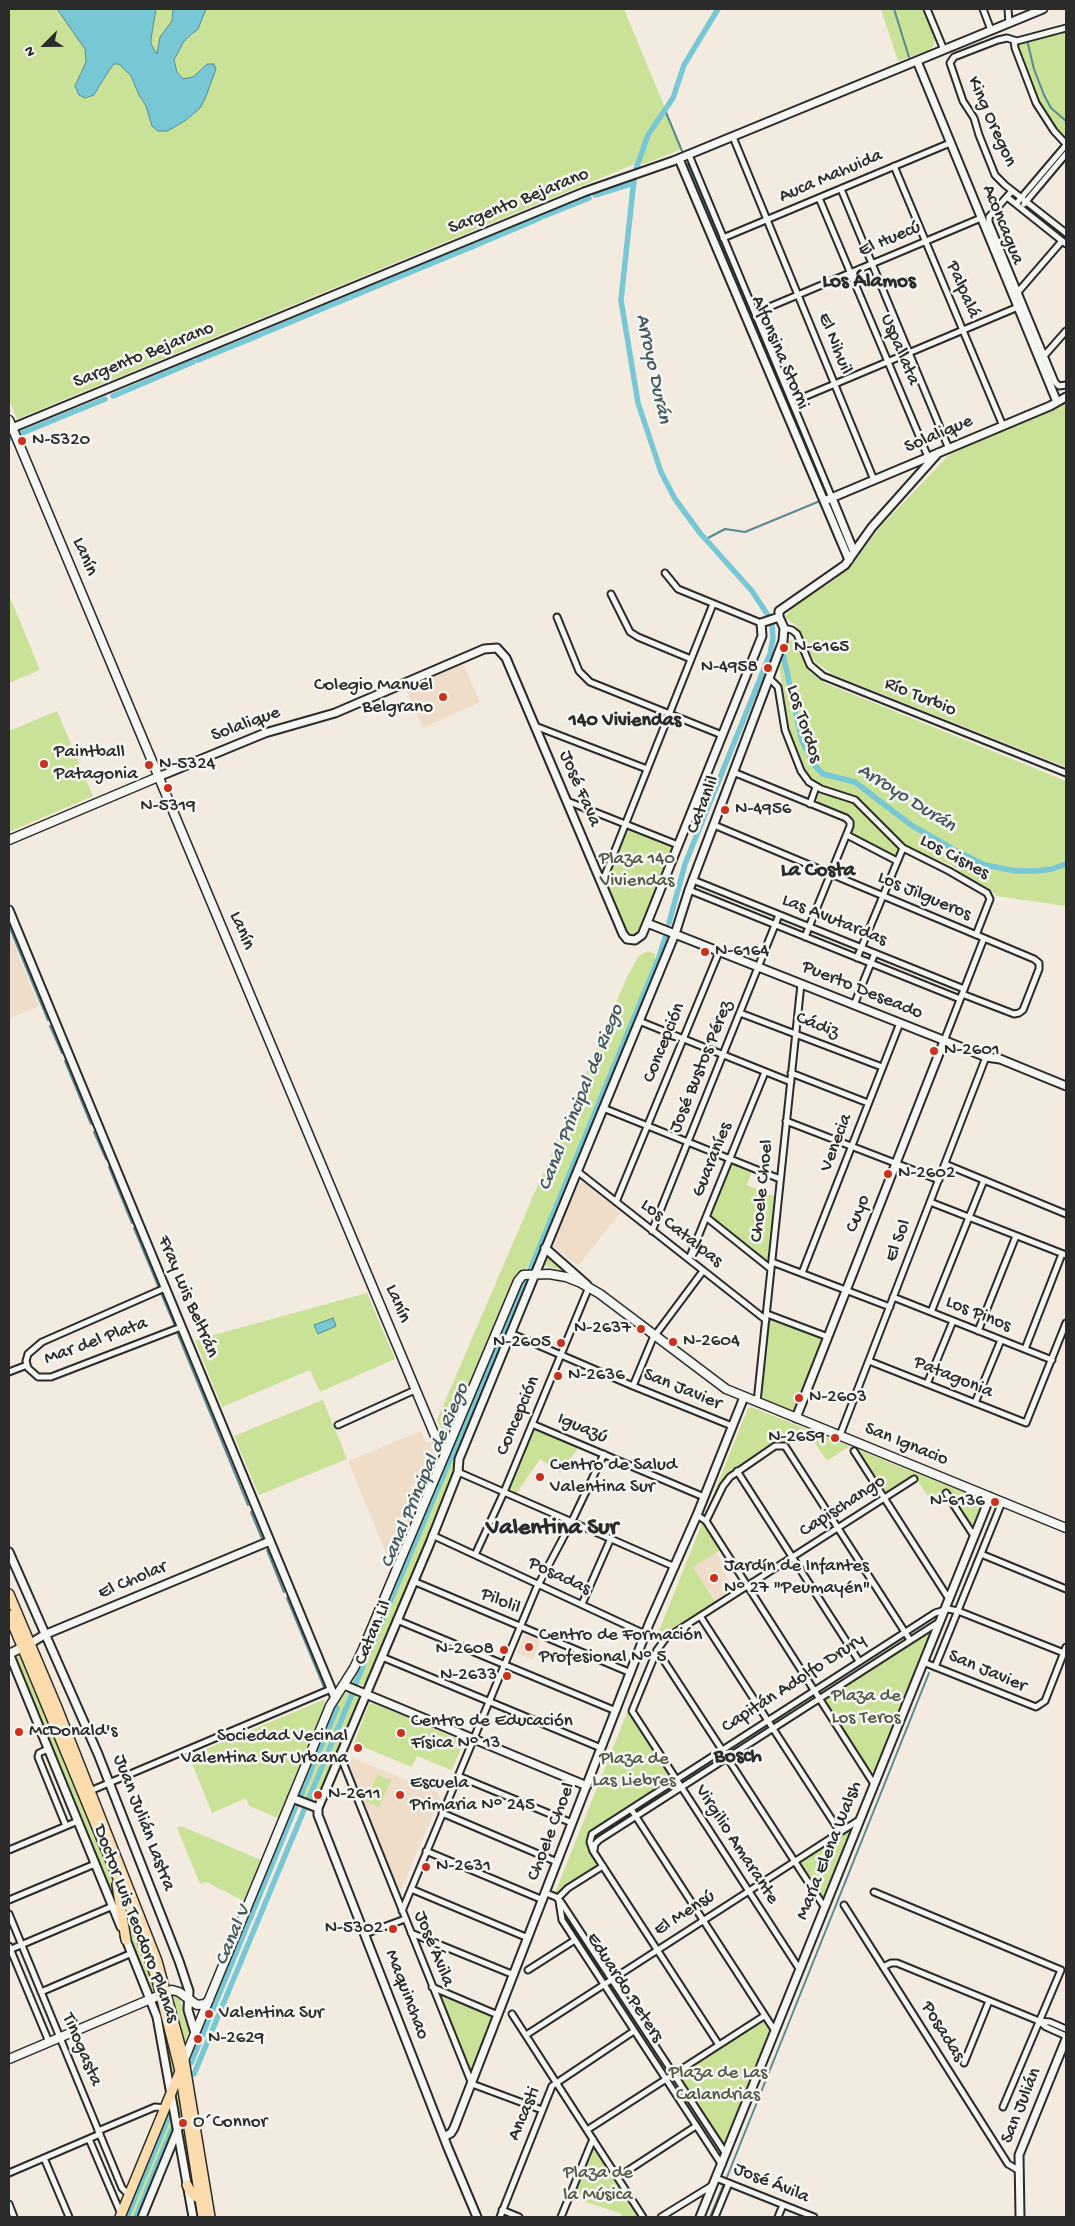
<!DOCTYPE html>
<html>
<head>
<meta charset="utf-8">
<style>
  body { margin:0 }
  #map { position:relative; width:1075px; height:2226px; overflow:hidden; background:#f3ebe0; font-family:"Gochi Hand",sans-serif }
  canvas { display:block }
  .frame { position:absolute; inset:0; border:10px solid #2b2b2b; pointer-events:none }
  .north { position:absolute; left:20px; top:20px; width:50px; height:50px; -webkit-text-stroke:4px #f6f6f2; paint-order:stroke; rotate:247deg; font-size:14px; font-weight:700; line-height:20px; text-align:center; color:#2b2b2b }
  .north::after { content:''; display:block; margin:auto; width:18px; height:22px; background:#2b2b2b; clip-path:polygon(50% 0,100% 100%,50% 72%,0 100%) }
</style>
</head>
<body>
<div id="map">
<canvas width="1075" height="2226"></canvas>
<div class="frame"></div>
<div class="north">N</div>
</div>
<script>
const context = document.querySelector('canvas').getContext('2d');
context.lineJoin = 'round';
function fill(path, color) {
  context.fillStyle = color;
  context.fill(path, 'evenodd');
}
function poly(rows) {
  const path = new Path2D();
  for (const r of rows) {
    path.moveTo(r[0], r[1]);
    for (let i = 2; i < r.length; i += 2) path.lineTo(r[i], r[i + 1]);
  }
  return path;
}
function stroke(path, color, width, dash) {
  context.strokeStyle = color;
  context.lineWidth = width;
  context.lineCap = dash ? 'butt' : 'round';
  context.setLineDash(dash || []);
  context.stroke(path);
}
function write(font, color, halo, rows, align = 'center') {
  context.font = font + ' "Gochi Hand",sans-serif';
  context.lineWidth = 5;
  context.setLineDash([]);
  context.textBaseline = 'middle';
  context.strokeStyle = halo;
  context.fillStyle = color;
  for (const [text, x, y, turn = 0] of rows) {
    context.save();
    context.translate(x, y);
    context.rotate((+turn || 0) * Math.PI / 180);
    context.textAlign = isNaN(turn) ? turn : align;
    if (halo) context.strokeText(text, 0, 0);
    context.fillText(text, 0, 0);
    context.restore();
  }
}
fill(poly([
  [463,663,480,702,423,728,405,688],
  [9,932,39,1006,9,1019],
  [583,1182,621,1212,578,1266,553,1246,552,1241,579,1183],
  [421,1431,426,1443,430,1441,437,1457,391,1565,348,1461],
  [716,1552,724,1565,721,1568,734,1588,715,1601,693,1567],
  [527,1635,540,1641,533,1660,517,1653,524,1636],
  [353,1758,438,1793,440,1798,401,1890,398,1890,349,1765,349,1761]
]), '#efddca');
fill(poly([
  [9,9,57,9,85,49,86,62,75,86,99,89,110,69,114,64,119,64,131,76,139,95,146,106,152,126,167,131,186,120,200,107,216,69,203,67,193,77,183,79,177,72,174,60,184,41,193,35,206,9,624,9,682,149,647,163,632,165,17,419,9,399],
  [156,9,173,9,172,21,163,33,157,54,151,44,151,39],
  [881,9,923,9,935,39,934,46,927,51,898,61],
  [1066,30,1066,142,1058,133,1037,101,1017,45,1019,42],
  [1066,402,1066,767,834,675,815,662,796,625,784,618,794,606,833,581,850,567,880,527,948,456,968,445],
  [9,595,40,670,9,683],
  [793,640,810,672,825,683,1066,781,1066,906,997,896,988,888,968,878,953,866,905,846,857,797,820,786,814,783,803,768,785,718,779,660,788,641],
  [57,711,93,796,9,832,9,731],
  [822,793,850,800,857,804,897,847,899,851,897,856,895,857,851,835,850,832,855,819,819,805,816,797],
  [630,828,669,844,673,850,641,931,635,936,628,935,626,932,605,882,625,831],
  [648,951,655,954,655,960,530,1265,514,1281,450,1429,443,1433,437,1420,628,975,639,956],
  [736,1164,752,1171,747,1185,776,1197,770,1257,767,1261,711,1217,711,1212,729,1167],
  [546,1255,566,1270,565,1271,542,1265],
  [524,1279,527,1279,528,1283,456,1462,454,1475,368,1681,362,1685,353,1684,350,1680,519,1284],
  [367,1293,395,1359,320,1392,310,1370,222,1407,195,1340],
  [772,1319,819,1336,823,1341,793,1411,763,1400,762,1398,769,1323],
  [323,1400,347,1459,259,1495,234,1436],
  [751,1407,850,1446,827,1461,808,1433,788,1445,784,1442,776,1443,728,1475,708,1516,709,1531,720,1550,693,1567,716,1603,655,1641,748,1408],
  [535,1430,540,1431,579,1447,560,1473,540,1459,516,1494,510,1489,510,1485,531,1435],
  [856,1449,981,1499,983,1506,976,1524,970,1524,948,1490,931,1501,914,1475,889,1491,883,1491],
  [930,1630,931,1635,877,1769,871,1772,825,1704,824,1700],
  [19,1654,22,1655,27,1665,25,1669,108,1863,123,1924,15,1659],
  [351,1692,356,1694,359,1702,318,1799,312,1802,299,1796,298,1793,336,1703,346,1693],
  [323,1700,326,1702,278,1818,249,1806,246,1798,212,1813,189,1756],
  [373,1703,462,1741,463,1743,453,1768,451,1770,417,1756,412,1767,354,1743,369,1704],
  [628,1710,669,1774,671,1779,591,1833,587,1842,596,1862,595,1868,559,1893,555,1893],
  [377,1775,391,1780,379,1807,366,1802],
  [181,1826,261,1860,244,1901,206,1882,200,1884,177,1828],
  [849,1830,850,1833,825,1897,822,1899,799,1863],
  [124,1907,155,1988,154,1992,150,1990,129,1940],
  [439,1992,491,2014,493,2016,494,2019,472,2068,468,2069,437,1993],
  [176,1996,179,1998,191,2026,185,2042,183,2041,180,2030,182,2028,173,2001,173,1997],
  [156,2002,159,2002,176,2070,173,2074,170,2072],
  [761,2021,765,2022,769,2028,770,2035,728,2140,722,2143,678,2077,679,2075],
  [179,2092,183,2105,181,2108,195,2192,191,2190,175,2097,176,2093],
  [167,2113,171,2114,174,2131,139,2217,123,2217],
  [594,2145,641,2217,621,2217,622,2214,571,2197]
]), '#c9e298');
const water = poly([
  [57,9,156,9,151,39,151,44,157,54,160,37,172,21,173,9,206,9,198,29,184,41,174,60,177,72,183,79,193,77,207,64,214,64,216,69,205,99,200,108,186,120,173,128,167,131,158,131,152,126,146,106,139,95,131,76,119,64,114,64,110,69,94,95,85,98,79,95,75,86,86,62,85,49,57,9],
  [333,1318,336,1326,318,1334,314,1325,333,1318]
]);
fill(water, '#78c7d5');
stroke(water, '#598991', 1);
stroke(poly([
  [894,9,909,57],
  [1021,9,1022,9],
  [1027,40,1034,69,1044,95,1051,108,1066,121],
  [665,110,682,151],
  [688,164,826,495],
  [1063,404,1066,402],
  [706,539,725,529,745,532,820,501],
  [9,926,48,1020],
  [50,1026,62,1053],
  [65,1061,91,1124],
  [94,1132,106,1159],
  [109,1167,132,1223],
  [134,1228,159,1288],
  [161,1293,175,1326],
  [177,1332,248,1505],
  [251,1512,263,1541],
  [267,1550,284,1592],
  [287,1598,324,1687],
  [727,2177,929,1673],
  [710,2217,723,2186]
]), '#598991', 2);
stroke(poly([
  [636,169,648,135,673,98,684,65,718,9],
  [634,179,621,300,638,403,661,472,675,499,700,533,752,591,769,617],
  [595,195,634,183],
  [544,216,589,198],
  [462,251,540,218],
  [264,333,459,252],
  [198,360,260,335],
  [113,396,193,362],
  [22,433,105,399],
  [9,439,10,438],
  [783,654,802,741,815,766,823,774,855,782,911,825,956,851,985,865,1016,871,1036,871,1052,869,1066,864],
  [669,923,685,864,770,654,773,638,772,624],
  [530,1270,659,957,665,938],
  [355,1685,526,1279],
  [301,1795,337,1708],
  [309,1798,353,1692],
  [191,2063,296,1806],
  [194,2074,304,1810],
  [127,2217,169,2116],
  [136,2217,172,2129]
]), '#78c7d5', 5.5);
const minor = poly([
  [927,9,944,50],
  [983,9,991,30],
  [1008,9,1009,23],
  [1066,28,1017,41,1007,38,998,40,954,57,950,63,963,101,974,118,979,135,995,175,1005,185,1066,233],
  [1014,41,1015,48,1036,103,1054,131,1066,144],
  [733,137,874,480],
  [689,155,832,498],
  [894,166,1003,426],
  [841,189,949,449],
  [1012,191,989,217,989,222,1055,382,1059,386,1066,385],
  [1007,197,1066,244],
  [819,198,928,457],
  [1016,204,1066,145],
  [1024,204,1066,154],
  [723,238,950,143],
  [1018,292,1062,241],
  [755,313,981,218],
  [1044,356,1066,331],
  [792,402,1018,307],
  [665,573,678,589,761,623],
  [611,594,630,632,638,637,691,659],
  [557,617,579,671,590,682,722,735],
  [784,628,792,630,797,634,810,665,823,676,1066,773],
  [769,678,778,687,785,730,801,771,809,782,821,789,855,800,903,848,949,871,987,893,990,899,976,935],
  [535,726,647,769],
  [733,772,846,818,850,822,850,826,805,937],
  [567,801,678,845],
  [810,804,816,787],
  [714,825,1034,959,1039,963,1039,969,1023,1010,1019,1013,1014,1014,962,994],
  [847,835,897,861],
  [693,880,964,989],
  [602,883,713,604],
  [689,890,960,999],
  [857,958,903,848],
  [854,1005,875,953],
  [740,1013,882,1067],
  [639,1021,791,1082],
  [944,1041,984,938],
  [791,1073,868,1103],
  [603,1108,780,1179],
  [786,1121,939,1180],
  [945,1164,1066,1214],
  [577,1171,766,1320],
  [616,1202,719,952],
  [930,1202,1066,1255],
  [706,1217,771,1269],
  [652,1231,779,915],
  [689,1259,765,1072],
  [772,1262,890,1307],
  [802,1273,900,1023],
  [165,1288,42,1342,28,1354,26,1361,28,1368,38,1377,51,1377,181,1327],
  [893,1297,1052,1360],
  [931,1312,984,1180],
  [767,1314,828,1337],
  [978,1331,1016,1236],
  [510,1333,633,1386,732,1426],
  [1025,1349,1062,1254],
  [869,1361,1026,1423,1066,1323],
  [9,1372,27,1365],
  [927,1384,953,1321],
  [633,1386,653,1338,703,1271],
  [757,1402,801,984],
  [975,1403,1001,1340],
  [532,1424,704,1497],
  [338,1425,415,1390],
  [840,1435,986,1057],
  [854,1451,949,1599],
  [737,1471,859,1661],
  [458,1472,675,1567],
  [946,1493,974,1536],
  [697,1515,706,1521,874,1784],
  [706,1521,723,1486,730,1477,775,1446,785,1446,910,1640],
  [432,1535,645,1634],
  [981,1554,1066,1589],
  [475,1555,504,1492,589,1287],
  [413,1581,631,1673],
  [582,1604,611,1538],
  [700,1616,840,1832],
  [397,1620,616,1711],
  [657,1650,825,1908],
  [382,1657,601,1748],
  [923,1662,1036,1707,1045,1701,1066,1647],
  [935,1667,1002,1502],
  [48,1749,39,1753,38,1757,66,1826],
  [340,1755,472,2084,542,2110],
  [458,1776,572,1823],
  [90,1791,331,1689],
  [631,1809,775,2031],
  [442,1813,557,1862],
  [9,1850,78,1821],
  [594,1850,595,1844,599,1840,939,1622],
  [426,1851,543,1900],
  [411,1889,528,1938],
  [874,1892,1061,1970,1003,2107],
  [546,1893,556,1897,561,1902,726,2154],
  [558,1898,568,1888,603,1866],
  [9,1900,95,1864],
  [559,1901,562,1920,722,2165],
  [844,1905,1008,2164,1018,2170],
  [402,1911,536,1589,572,1521,604,1454],
  [9,1914,122,2188,129,2195],
  [411,1933,514,1975],
  [365,1934,405,1919],
  [9,1946,49,2042],
  [9,1950,113,1906],
  [883,1967,891,1963,897,1963,1039,2021,1046,2027,1066,2036],
  [528,1970,575,1940],
  [800,1970,632,1711,657,1650,666,1638,914,1479],
  [432,1987,498,2015],
  [41,1992,132,1953],
  [512,2014,643,2217],
  [1040,2021,1050,2022,1066,2029],
  [526,2035,859,1820],
  [719,2045,593,1851,590,1842,592,1834,935,1613,948,1609,958,1611,1064,1653],
  [964,2063,989,2001],
  [587,2130,764,2016],
  [98,2131,155,2107,166,2108],
  [89,2139,121,2214],
  [44,2158,69,2217],
  [9,2173,100,2134],
  [618,2177,696,2126],
  [716,2178,814,2217],
  [9,2204,14,2217],
  [502,2210,519,2217],
  [500,2217,552,2086,634,2031],
  [561,2217,593,2139],
  [661,2217,713,2185],
  [715,2217,729,2183],
  [778,2217,783,2205]
]);
const tertiary = poly([
  [917,61,1057,402],
  [679,159,849,560],
  [12,428,584,192,673,161,1043,9],
  [832,498,854,552],
  [824,501,1050,406,1066,397],
  [158,777,265,733,335,713,484,649,497,648,506,658,623,934,627,939,635,940,642,935,647,923,762,636,761,623,779,617],
  [9,910,335,1698],
  [647,923,986,1057,1000,1059,1066,1086],
  [545,1248,587,1285],
  [796,1418,944,1041],
  [9,1552,98,1754,179,1961,189,1991,188,2010,195,2033],
  [31,1643,44,1635,270,1541],
  [9,1653,121,1927],
  [344,1685,587,1786],
  [292,1798,318,1808],
  [125,1937,157,2017,193,2217],
  [444,2137,451,2133,454,2128,649,1624,697,1515,744,1397],
  [142,2217,178,2129],
  [477,2217,448,2148,318,1815,318,1808,430,1543,458,1472,459,1459,675,934,689,890,783,641,784,628,779,617,779,611,845,565,872,527,938,453],
  [700,2217,990,1497],
  [1020,2217,1019,2155,1066,2039]
]);
const secondary = poly([
  [9,420,433,1431,438,1443,446,1452],
  [9,840,158,777],
  [9,1654,27,1645],
  [9,2059,172,1990,179,1992,197,2005,205,2004,209,2000],
  [184,2060,330,1706,354,1668,363,1649,518,1281,523,1275,549,1274,566,1277,581,1283,600,1294,726,1389,1066,1528]
]);
const primary = poly([
  [120,2217,181,2069]
]);
const trunk = poly([
  [9,1594,56,1705,157,1961,184,2060,210,2217],
  [9,1615,132,1912,157,1980,180,2071,203,2217],
  [117,1885,126,1940],
  [187,2185,192,2194,200,2199]
]);
stroke(minor, '#2b2b2b', 9);
stroke(tertiary, '#2b2b2b', 11);
stroke(secondary, '#2b2b2b', 11);
stroke(primary, '#2b2b2b', 12);
stroke(trunk, '#2b2b2b', 12);
stroke(minor, '#f6f6f2', 5);
stroke(tertiary, '#f6f6f2', 7);
stroke(secondary, '#f6f6f2', 8);
stroke(primary, '#fcdcac', 9);
stroke(trunk, '#fcdcac', 9);
for (const [x, y, r, color] of [
  [22,441,5,"#c8321e"],
  [784,648,5,"#c8321e"],
  [768,668,5,"#c8321e"],
  [443,697,5,"#c8321e"],
  [44,764,5,"#c8321e"],
  [149,765,5,"#c8321e"],
  [168,788,5,"#c8321e"],
  [725,810,5,"#c8321e"],
  [705,952,5,"#c8321e"],
  [934,1051,5,"#c8321e"],
  [888,1174,5,"#c8321e"],
  [641,1329,5,"#c8321e"],
  [673,1342,5,"#c8321e"],
  [561,1343,5,"#c8321e"],
  [558,1376,5,"#c8321e"],
  [799,1398,5,"#c8321e"],
  [835,1438,5,"#c8321e"],
  [540,1477,5,"#c8321e"],
  [995,1502,5,"#c8321e"],
  [714,1578,5,"#c8321e"],
  [529,1647,5,"#c8321e"],
  [504,1650,5,"#c8321e"],
  [507,1676,5,"#c8321e"],
  [19,1732,5,"#c8321e"],
  [401,1733,5,"#c8321e"],
  [358,1748,5,"#c8321e"],
  [318,1795,5,"#c8321e"],
  [400,1795,5,"#c8321e"],
  [426,1867,5,"#c8321e"],
  [393,1929,5,"#c8321e"],
  [209,2014,5,"#c8321e"],
  [198,2039,5,"#c8321e"],
  [183,2123,5,"#c8321e"]
]) {
  const dot = new Path2D();
  dot.arc(x, y, r, 0, 2 * Math.PI);
  context.fillStyle = color;
  context.fill(dot);
  stroke(dot, '#f6f6f2', 2);
}
write('19px', '#2b2b2b', '#f6f6f2', [
  ["King Oregon",991,122,66],
  ["Auca Mahuida",831,177,-23],
  ["Sargento Bejarano",519,202,-22],
  ["Aconcagua",1002,225,68],
  ["El Huecú",890,240,-23],
  ["Palpalá",962,290,67],
  ["El Nihuil",834,344,68],
  ["Uspallata",899,350,67],
  ["Alfonsina Storni",779,353,67],
  ["Sargento Bejarano",144,356,-22],
  ["Solalique",939,435,-23],
  ["Lanín",84,557,67],
  ["Río Turbio",920,698,22],
  ["Los Tordos",803,724,72],
  ["Solalique",246,725,-20],
  ["José Fava",579,789,67],
  ["Catanlil",704,805,-69],
  ["Los Cisnes",954,858,28],
  ["Los Jilgueros",924,897,23],
  ["Las Avutardas",834,921,22],
  ["Lanín",241,931,67],
  ["Puerto Deseado",862,991,22],
  ["Cádiz",817,1026,21],
  ["Concepción",665,1043,-68],
  ["José Bustos Pérez",702,1067,-68],
  ["Venecia",837,1143,-69],
  ["Guaraníes",713,1160,-68],
  ["Choele Choel",763,1191,-84],
  ["Cuyo",859,1214,-69],
  ["Los Catalpas",681,1234,38],
  ["El Sol",899,1241,-69],
  ["Fray Luis Beltrán",187,1297,67],
  ["Lanín",397,1304,67],
  ["Los Pinos",978,1315,22],
  ["Mar del Plata",96,1342,-20],
  ["Patagonia",953,1378,22],
  ["San Javier",682,1390,22],
  ["Concepción",519,1416,-67],
  ["Iguazú",582,1429,23],
  ["San Ignacio",906,1445,22],
  ["Capischango",843,1507,-33],
  ["Posadas",559,1577,25],
  ["El Cholar",133,1581,-23],
  ["Pilolil",500,1602,23],
  ["Catan Lil",374,1633,-67],
  ["San Javier",987,1672,23],
  ["Capitán Adolfo Drury",794,1684,-33],
  ["Juan Julián Lastra",143,1823,69],
  ["Choele Choel",552,1832,-69],
  ["Virgilio Amarante",736,1845,57],
  ["María Elena Walsh",830,1851,-68],
  ["El Mensú",685,1914,-33],
  ["Doctor Luis Teodoro Planas",135,1924,69],
  ["José Ávila",433,1949,68],
  ["Eduardo Peters",624,1988,57],
  ["Maquinchao",406,1995,69],
  ["Posadas",942,2032,58],
  ["Tinogasta",81,2050,67],
  ["San Julián",1022,2106,-68],
  ["Ancasti",525,2114,-67],
  ["José Ávila",771,2184,22]
]);
write('19px', '#2b2b2b', '#f6f6f2', [
  ["N-5320",32,441],
  ["N-6165",794,648],
  ["N-4958",758,668,"right"],
  ["Colegio Manuel",433,686,"right"],
  ["Belgrano",433,708,"right"],
  ["Paintball",54,753],
  ["Patagonia",54,775],
  ["N-5324",159,765],
  ["N-5319",168,807,"center"],
  ["N-4956",735,810],
  ["N-6164",715,952],
  ["N-2601",944,1051],
  ["N-2602",898,1174],
  ["N-2637",631,1329,"right"],
  ["N-2604",683,1342],
  ["N-2605",551,1343,"right"],
  ["N-2636",568,1376],
  ["N-2603",809,1398],
  ["N-2659",825,1438,"right"],
  ["Centro de Salud",550,1466],
  ["Valentina Sur",550,1488],
  ["N-6136",985,1502,"right"],
  ["Jardín de Infantes",724,1567],
  ["N° 27 \"Peumayén\"",724,1589],
  ["Centro de Formación",539,1636],
  ["Profesional N° 5",539,1658],
  ["N-2608",494,1650,"right"],
  ["N-2633",497,1676,"right"],
  ["Centro de Educación",411,1722],
  ["Física N° 13",411,1744],
  ["McDonald's",29,1732],
  ["Sociedad Vecinal",348,1737,"right"],
  ["Valentina Sur Urbana",348,1759,"right"],
  ["Escuela",410,1784],
  ["Primaria N° 245",410,1806],
  ["N-2611",328,1795],
  ["N-2631",436,1867],
  ["N-5302",383,1929,"right"],
  ["Valentina Sur",219,2014],
  ["N-2629",208,2039],
  ["O´Connor",193,2123]
], 'left');
write('19px', '#525946', '#f6f6f2', [
  ["Plaza 140",637,860],
  ["Viviendas",637,882],
  ["Plaza de",866,1697],
  ["Los Teros",866,1719],
  ["Plaza de",634,1760],
  ["Las Liebres",634,1782],
  ["Plaza de Las",718,2074],
  ["Calandrias",718,2096],
  ["Plaza de",598,2174],
  ["la Música",598,2196]
]);
write('italic 20px', '#425a5e', '#f6f6f2', [
  ["Arroyo Durán",652,369,78],
  ["Arroyo Durán",906,799,32],
  ["Canal Principal de Riego",582,1098,-68],
  ["Canal Principal de Riego",426,1476,-67],
  ["Canal V",234,1936,-67]
]);
write('bold 20px', '#2b2b2b', '#f6f6f2', [
  ["140 Viviendas",625,722]
]);
write('bold 21px', '#2b2b2b', '#f6f6f2', [
  ["Los Álamos",869,283],
  ["La Costa",818,872],
  ["Bosch",738,1758]
]);
write('bold 24px', '#2b2b2b', '#f6f6f2', [
  ["Valentina Sur",552,1529]
]);
</script>
</body>
</html>
